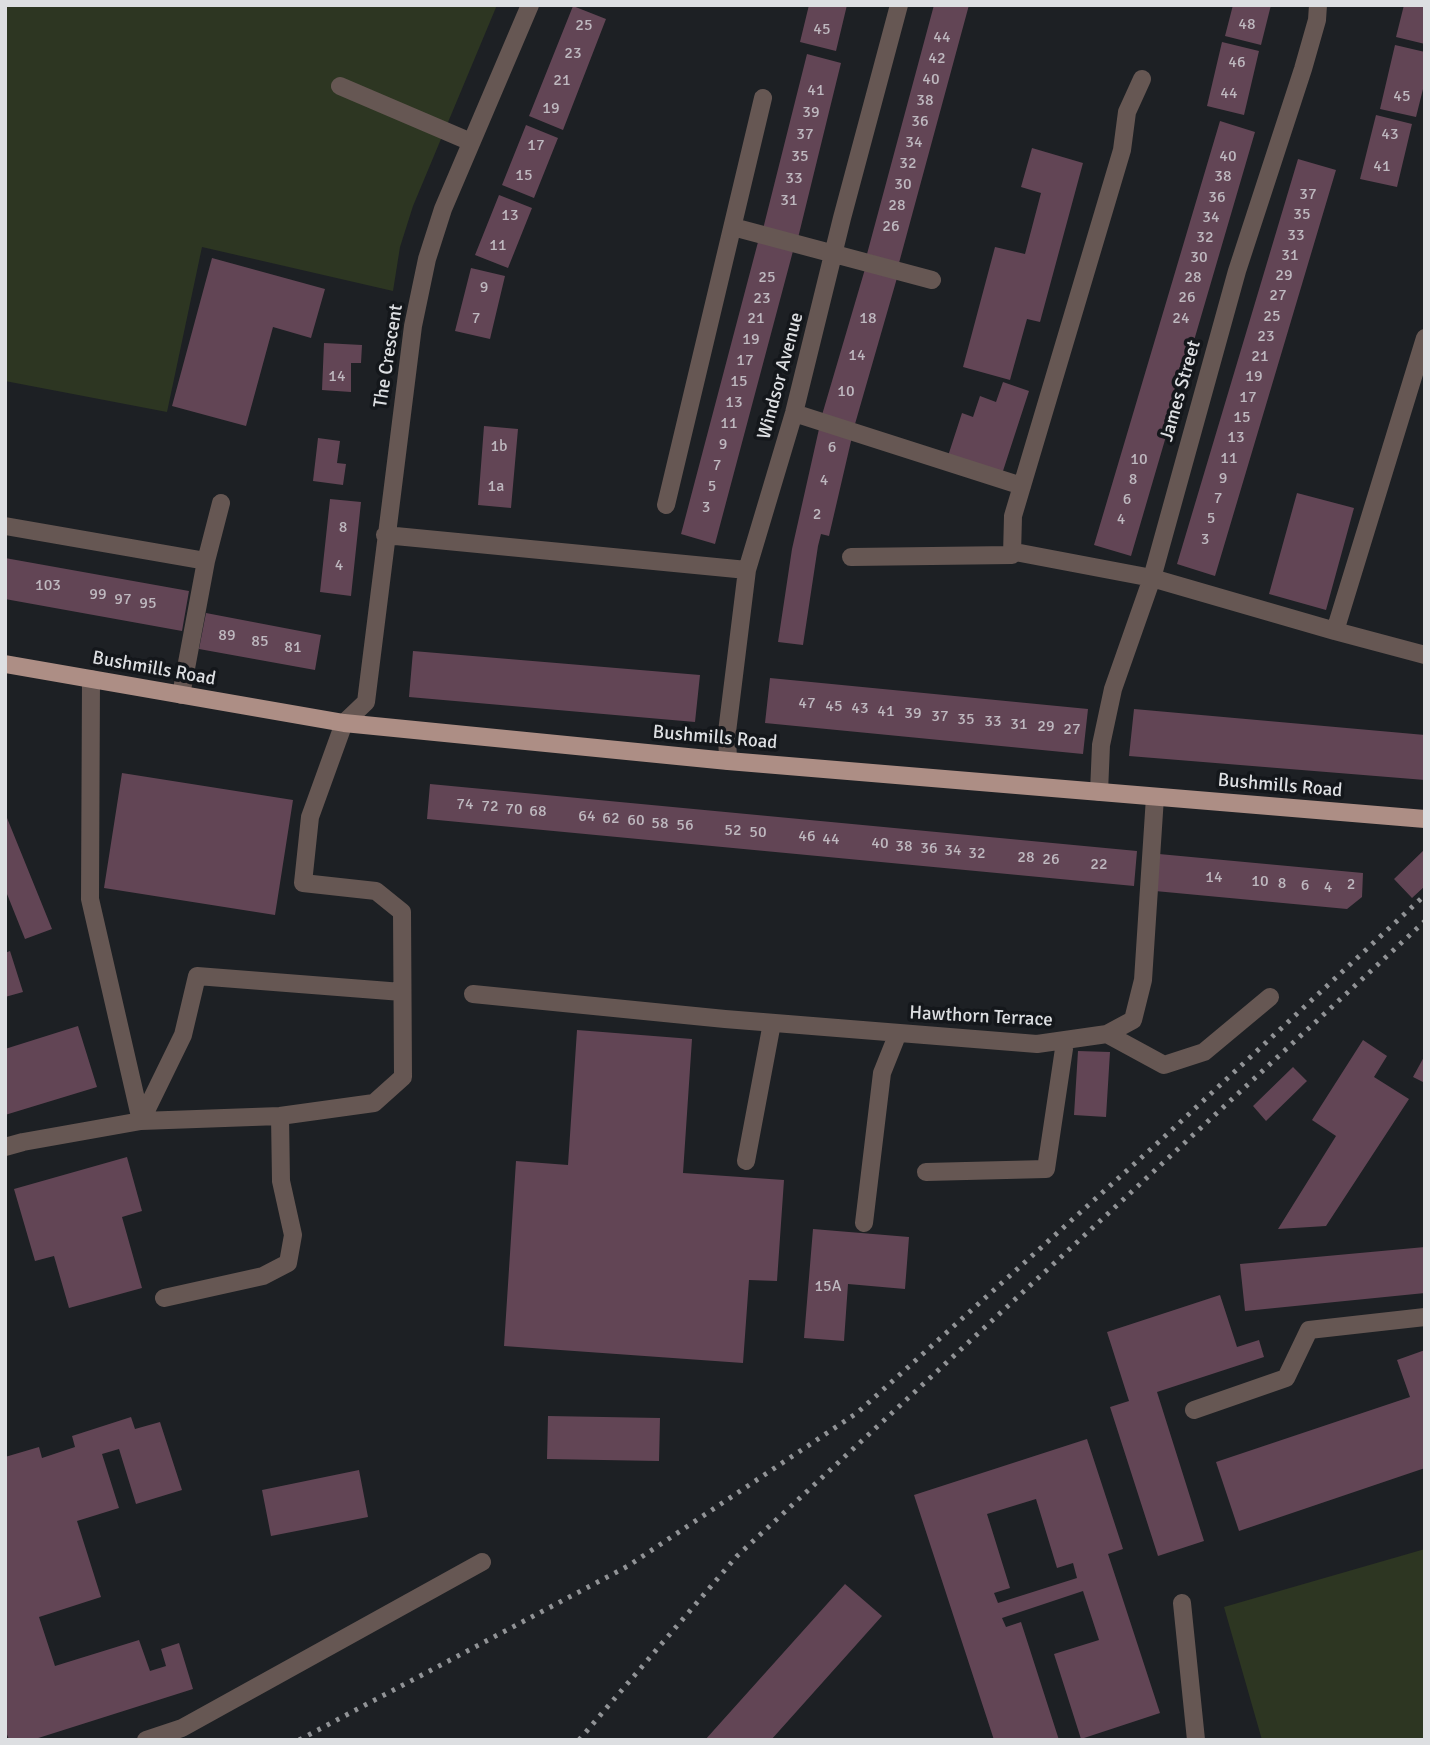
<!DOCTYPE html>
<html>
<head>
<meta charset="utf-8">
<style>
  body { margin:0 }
  #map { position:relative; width:1430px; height:1745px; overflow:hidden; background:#1d2024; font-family:Signika,sans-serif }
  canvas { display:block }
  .frame { position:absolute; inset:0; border:7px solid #dddfe2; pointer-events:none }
</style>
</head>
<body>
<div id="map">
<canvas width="1430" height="1745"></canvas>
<div class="frame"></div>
</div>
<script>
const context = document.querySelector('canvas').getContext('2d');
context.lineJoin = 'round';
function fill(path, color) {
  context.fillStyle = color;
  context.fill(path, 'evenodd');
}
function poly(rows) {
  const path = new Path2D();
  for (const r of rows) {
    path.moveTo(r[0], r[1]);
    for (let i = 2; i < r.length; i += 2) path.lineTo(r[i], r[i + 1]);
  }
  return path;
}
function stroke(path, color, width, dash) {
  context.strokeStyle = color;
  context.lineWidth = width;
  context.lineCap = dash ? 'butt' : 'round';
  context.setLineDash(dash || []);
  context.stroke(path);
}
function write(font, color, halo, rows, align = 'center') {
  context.font = font + ' Signika,sans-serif';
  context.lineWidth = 7;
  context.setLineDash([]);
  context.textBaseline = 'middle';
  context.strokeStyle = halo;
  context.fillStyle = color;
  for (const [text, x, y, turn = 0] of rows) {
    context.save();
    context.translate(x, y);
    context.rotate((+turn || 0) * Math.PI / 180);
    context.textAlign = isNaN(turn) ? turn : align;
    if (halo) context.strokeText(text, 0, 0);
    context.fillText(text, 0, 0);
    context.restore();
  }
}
fill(poly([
  [5,5,497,5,413,206,400,247,393,291,202,247,167,412,5,381],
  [1425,1549,1425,1740,1262,1740,1224,1607]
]), '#2d3622');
fill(poly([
  [809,5,847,5,836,51,800,42],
  [934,5,969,5,899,263,867,254],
  [1233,5,1271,5,1261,45,1225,36],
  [1404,5,1425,5,1425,44,1396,37],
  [573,6,606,19,563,130,529,116],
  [1222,42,1259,51,1244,115,1207,106],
  [1395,45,1425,52,1425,81,1416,117,1380,109],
  [807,54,841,63,798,238,763,229],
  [1376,115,1412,124,1397,187,1360,179],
  [1220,121,1255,132,1131,556,1094,545],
  [526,125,558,138,534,198,502,185],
  [1032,148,1083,163,1040,322,1027,319,1010,380,963,367,995,247,1025,254,1041,193,1021,187],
  [1298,159,1336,170,1215,576,1177,564],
  [499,195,532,208,508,268,475,255],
  [758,242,793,251,715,544,681,534],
  [212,258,325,289,311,338,273,327,246,426,172,406],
  [471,268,505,276,490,339,455,331],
  [865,269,897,278,855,424,822,415],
  [324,343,362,345,361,363,351,363,351,392,322,390],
  [1003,382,1029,391,1002,474,948,456,962,413,973,417,980,396,996,402],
  [484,426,518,429,511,508,478,505],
  [819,429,852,437,829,536,821,534,818,546,803,645,778,642,792,549],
  [318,438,340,441,337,463,346,464,343,485,313,481],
  [1297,493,1354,508,1326,610,1269,594],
  [330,499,361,502,351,596,320,592],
  [5,558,189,591,182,631,5,599],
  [206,613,321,635,315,670,199,649],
  [413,651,700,675,695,722,409,697],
  [770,678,1088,709,1083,754,765,723],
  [1134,709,1425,735,1425,780,1129,756],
  [122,773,293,800,275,915,104,888],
  [430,784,1137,851,1134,886,427,819],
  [5,813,52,929,25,939,5,889],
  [1425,849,1425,886,1412,898,1394,879],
  [1159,854,1363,873,1362,897,1347,909,1155,891],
  [10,951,23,992,5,997,5,953],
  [78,1026,97,1087,5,1115,5,1049],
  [577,1030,692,1039,683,1173,784,1180,777,1281,749,1280,743,1363,504,1346,516,1161,568,1165],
  [1363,1040,1387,1056,1374,1077,1409,1099,1326,1226,1278,1229,1336,1136,1312,1120],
  [1078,1051,1110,1052,1106,1117,1074,1115],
  [1425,1055,1425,1083,1413,1077],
  [1293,1067,1307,1081,1266,1121,1253,1106],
  [127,1157,142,1211,122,1217,142,1288,69,1308,54,1256,35,1261,14,1189],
  [813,1229,909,1237,905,1289,848,1284,844,1341,804,1338],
  [1425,1247,1425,1293,1245,1311,1240,1264],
  [1220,1295,1237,1347,1259,1340,1264,1357,1157,1392,1204,1541,1158,1556,1110,1407,1129,1401,1107,1332],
  [1425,1350,1425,1468,1239,1531,1216,1462,1410,1397,1397,1360],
  [548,1416,660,1418,659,1461,547,1459],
  [131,1417,135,1429,160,1422,182,1490,136,1504,119,1449,102,1454,119,1508,77,1521,101,1597,39,1617,55,1666,139,1640,150,1671,166,1666,161,1649,179,1643,193,1689,32,1740,9,1740,5,1729,5,1457,39,1447,42,1458,75,1447,72,1436],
  [1087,1439,1123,1549,1108,1554,1160,1713,1081,1739,1054,1654,1099,1640,1083,1591,1002,1618,1006,1627,1021,1622,1059,1740,994,1740,914,1495],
  [1036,1499,1057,1568,1073,1563,1077,1578,998,1603,994,1593,1010,1588,987,1514],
  [359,1470,368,1517,271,1536,262,1490],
  [845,1584,882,1616,771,1740,705,1740]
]), '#624555');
stroke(poly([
  [340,86,471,142],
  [733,227,932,280],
  [1425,338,1335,631,1425,655],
  [794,413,1022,486],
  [666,505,763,98],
  [5,526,206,561],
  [385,535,747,570],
  [1012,555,1013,516,1122,150,1127,112,1142,79],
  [851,557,1012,555,1015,552,1152,578,1335,631],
  [181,695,206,561,221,503],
  [728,761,727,732,747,570,794,413,842,218,899,5],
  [1099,792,1101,745,1113,689,1152,578,1237,271,1303,69,1317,20,1318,5],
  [402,992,197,976,183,1035,141,1121,280,1116,374,1103,403,1077,402,912,376,891,303,883,310,817,344,723,366,702,413,326,427,259,443,209,530,5],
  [473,994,725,1019,1037,1044,1107,1034,1133,1020,1143,980,1155,797],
  [1107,1034,1164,1065,1204,1052,1270,997],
  [5,1147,23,1142,141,1121,90,899,91,679],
  [746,1161,772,1023],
  [926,1172,1046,1169,1065,1042],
  [864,1223,882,1073,898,1033],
  [164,1298,263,1276,288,1263,293,1235,281,1181,280,1116],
  [1194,1410,1286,1378,1309,1330,1425,1317],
  [1182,1603,1196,1740],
  [146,1740,182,1728,482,1562]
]), '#665753', 18);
stroke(poly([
  [5,664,344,723,728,761,1425,819]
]), '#ad8e85', 18);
stroke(poly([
  [299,1740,628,1566,857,1413,1162,1139,1425,895],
  [579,1740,737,1556,1425,921]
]), '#919396', 5, [3.5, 7]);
write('16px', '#beb8bf', null, [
  ["48",1247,25],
  ["25",584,26],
  ["45",822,30],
  ["44",942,38],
  ["23",573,54],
  ["42",937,59],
  ["46",1237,63],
  ["40",931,80],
  ["21",562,81],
  ["41",816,91],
  ["44",1229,94],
  ["45",1402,97],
  ["38",925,101],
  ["19",551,109],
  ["39",811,113],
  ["36",920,122],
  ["37",805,135],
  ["43",1390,135],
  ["34",914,143],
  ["17",536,146],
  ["35",800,157],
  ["40",1228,157],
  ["32",908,164],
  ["41",1382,167],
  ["15",524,176],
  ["38",1223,177],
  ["33",794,179],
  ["30",903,185],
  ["37",1308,195],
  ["36",1217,198],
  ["31",789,201],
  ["28",897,206],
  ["35",1302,215],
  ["13",510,216],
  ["34",1211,218],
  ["26",891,227],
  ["33",1296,236],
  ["32",1205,238],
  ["11",498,246],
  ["31",1290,256],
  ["30",1199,258],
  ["29",1284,276],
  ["25",767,278],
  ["28",1193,278],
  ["9",484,288],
  ["27",1278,296],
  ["26",1187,298],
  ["23",762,299],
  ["25",1272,317],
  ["7",476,319],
  ["21",756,319],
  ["18",868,319],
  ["24",1181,319],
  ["23",1266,337],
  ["19",751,340],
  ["14",857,356],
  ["21",1260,357],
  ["17",745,361],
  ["14",337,377],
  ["19",1254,377],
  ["15",739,382],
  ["10",846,392],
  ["17",1248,398],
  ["13",734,403],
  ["15",1242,418],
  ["11",729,424],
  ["13",1236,438],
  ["9",723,445],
  ["1b",499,447],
  ["6",832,448],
  ["11",1229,459],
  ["10",1139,460],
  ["7",717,466],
  ["9",1223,479],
  ["8",1133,480],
  ["4",824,481],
  ["1a",496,487],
  ["5",712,487],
  ["7",1218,499],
  ["6",1127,500],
  ["3",706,508],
  ["2",817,515],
  ["5",1211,519],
  ["4",1121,520],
  ["8",343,528],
  ["3",1205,540],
  ["4",339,566],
  ["103",48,586],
  ["99",98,595],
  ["97",123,600],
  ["95",148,604],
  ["89",227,636],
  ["85",260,642],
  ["81",293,648],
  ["47",807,704],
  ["45",834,707],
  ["43",860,709],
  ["41",886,712],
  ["39",913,714],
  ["37",940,717],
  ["35",966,720],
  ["33",993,722],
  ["31",1019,725],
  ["29",1046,727],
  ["27",1072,730],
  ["74",465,805],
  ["72",490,807],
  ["70",514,810],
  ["68",538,812],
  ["64",587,817],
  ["62",611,819],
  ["60",636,821],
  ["58",660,824],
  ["56",685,826],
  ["52",733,831],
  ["50",758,833],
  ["46",807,837],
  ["44",831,840],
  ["40",880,844],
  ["38",904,847],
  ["36",929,849],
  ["34",953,851],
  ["32",977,854],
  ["28",1026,858],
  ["26",1051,860],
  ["22",1099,865],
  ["14",1214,878],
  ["10",1260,882],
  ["8",1282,884],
  ["2",1351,885],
  ["6",1305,886],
  ["4",1328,888],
  ["15A",828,1287]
]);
write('19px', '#dddfe2', '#14171b', [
  ["The Crescent",389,356,-81],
  ["Windsor Avenue",781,376,-75],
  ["James Street",1181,391,-74],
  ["Bushmills Road",154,669,10],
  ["Bushmills Road",715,738,5],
  ["Bushmills Road",1280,786,5],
  ["Hawthorn Terrace",981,1017,3]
]);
</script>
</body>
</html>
